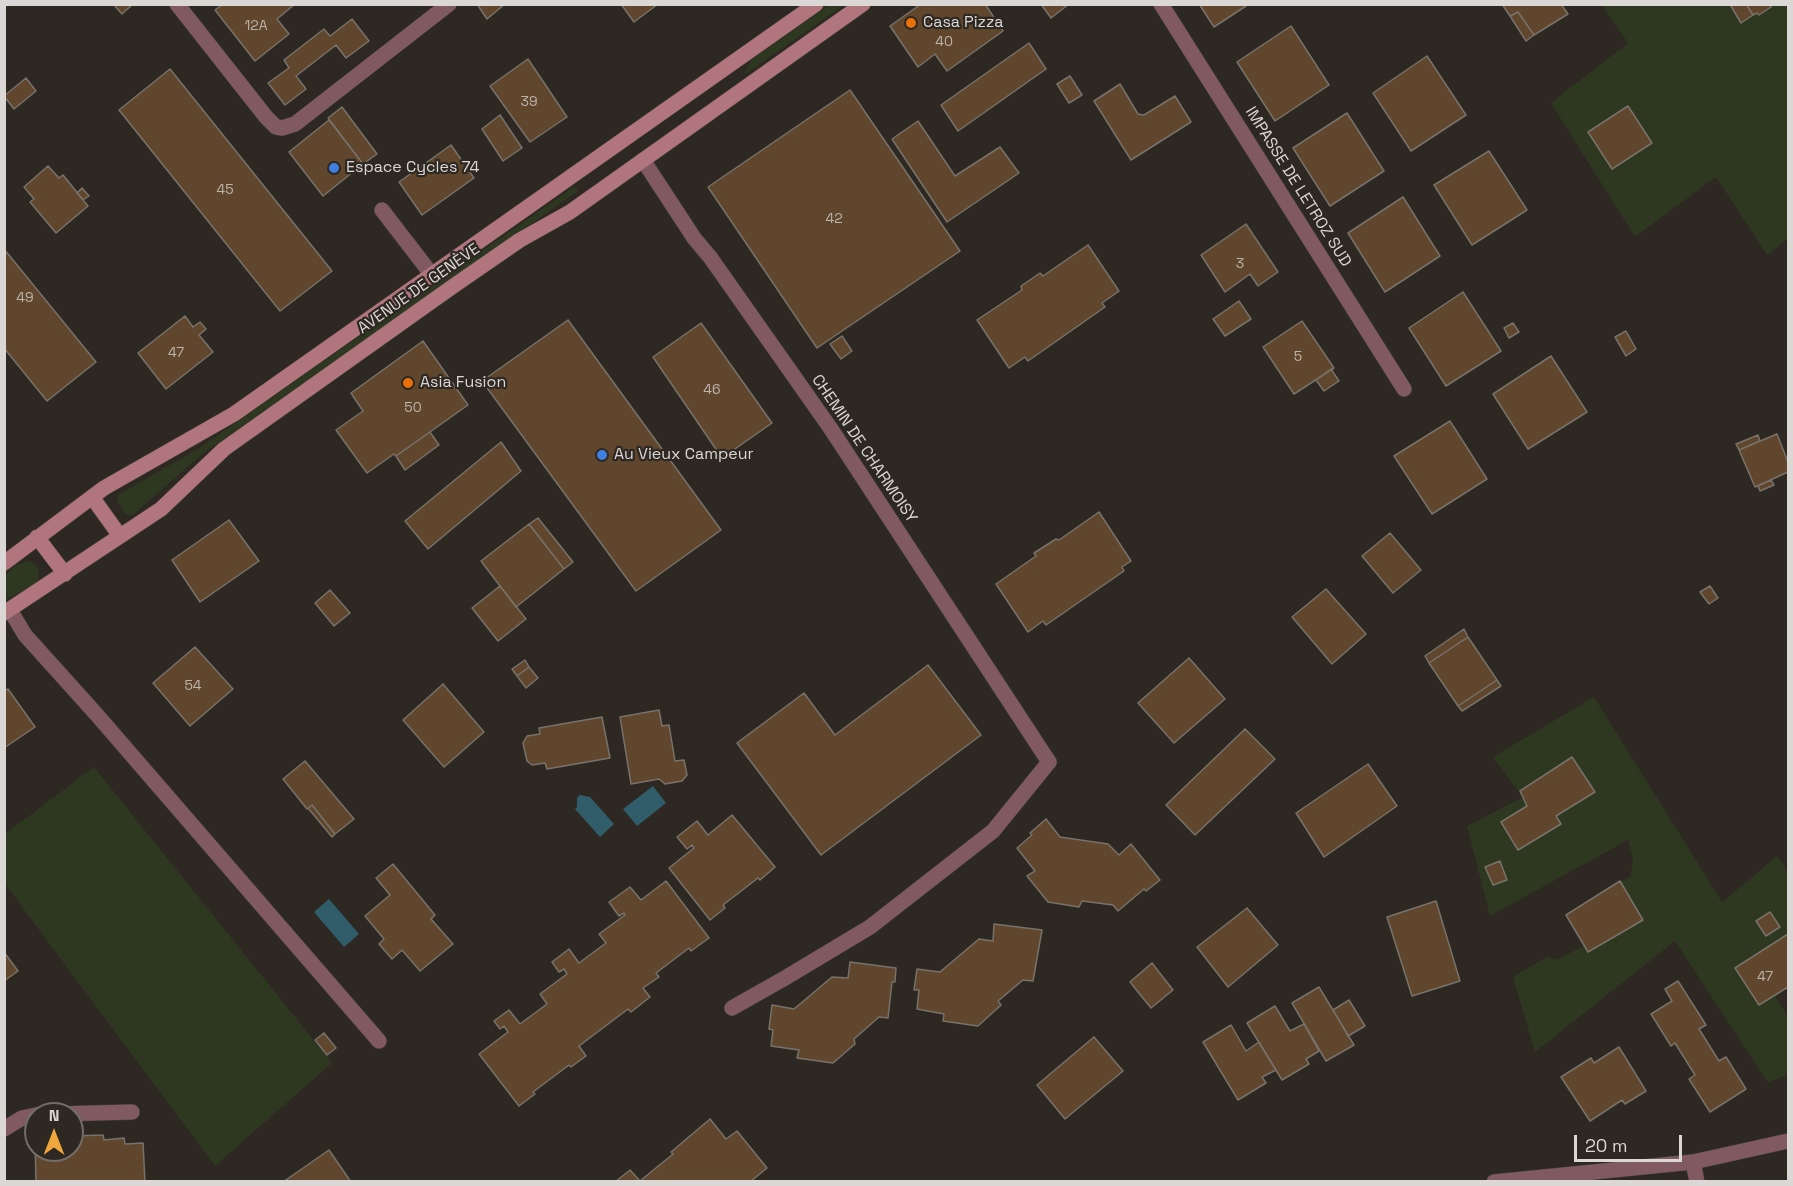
<!DOCTYPE html>
<html>
<head>
<meta charset="utf-8">
<style>
  body { margin:0 }
  #map { position:relative; width:1793px; height:1186px; overflow:hidden; background:#2e2823; font-family:"Space Grotesk",sans-serif }
  canvas { display:block }
  .frame { position:absolute; inset:0; border:6px solid #dbd7d4; pointer-events:none }
  .north { position:absolute; left:24px; top:1102px; width:60px; height:60px; box-sizing:border-box; background:#2e2823; border:2px solid #736e6a; border-radius:50%; rotate:0deg; font-size:16px; font-weight:700; line-height:24px; text-align:center; color:#dbd7d4 }
  .north::after { content:''; display:block; margin:auto; width:21px; height:27px; background:#efa73d; clip-path:polygon(50% 0,100% 100%,50% 72%,0 100%) }
  .scale { position:absolute; left:1574px; top:1135px; width:108px; height:27px; box-sizing:border-box; border:3px solid #dbd7d4; border-top:0; padding-left:8px; font-size:18px; line-height:21px; white-space:nowrap; color:#dbd7d4; -webkit-text-stroke:4px #2e2823; paint-order:stroke }
</style>
</head>
<body>
<div id="map">
<canvas width="1793" height="1186"></canvas>
<div class="frame"></div>
<div class="north">N</div>
<div class="scale">20 m</div>
</div>
<script>
const context = document.querySelector('canvas').getContext('2d');
context.lineJoin = 'round';
function fill(path, color) {
  context.fillStyle = color;
  context.fill(path, 'evenodd');
}
function poly(rows) {
  const path = new Path2D();
  for (const r of rows) {
    path.moveTo(r[0], r[1]);
    for (let i = 2; i < r.length; i += 2) path.lineTo(r[i], r[i + 1]);
  }
  return path;
}
function stroke(path, color, width, dash) {
  context.strokeStyle = color;
  context.lineWidth = width;
  context.lineCap = dash ? 'butt' : 'round';
  context.setLineDash(dash || []);
  context.stroke(path);
}
function write(font, color, halo, rows, align = 'center') {
  context.font = font + ' "Space Grotesk",sans-serif';
  context.lineWidth = 4.5;
  context.setLineDash([]);
  context.textBaseline = 'middle';
  context.strokeStyle = halo;
  context.fillStyle = color;
  for (const [text, x, y, turn = 0] of rows) {
    context.save();
    context.translate(x, y);
    context.rotate((+turn || 0) * Math.PI / 180);
    context.textAlign = isNaN(turn) ? turn : align;
    if (halo) context.strokeText(text, 0, 0);
    context.fillText(text, 0, 0);
    context.restore();
  }
}
fill(poly([
  [830,4,844,5,744,75,751,60],
  [1602,5,1788,5,1788,239,1767,255,1716,177,1635,237,1551,103,1628,43],
  [575,186,578,191,202,454,133,515,126,515,117,502,119,494,198,449],
  [28,561,36,564,39,574,37,583,5,600,4,576,15,566],
  [1594,697,1722,902,1777,856,1788,872,1788,987,1775,996,1788,1017,1788,1074,1768,1083,1675,941,1535,1052,1513,977,1548,956,1557,960,1585,945,1620,882,1631,876,1633,859,1628,840,1490,916,1467,826,1523,797,1493,757],
  [94,767,332,1063,215,1166,5,884,5,834]
]), '#2e3820');
fill(poly([
  [653,786,666,803,637,826,623,809],
  [580,795,590,797,614,824,600,837,575,809,577,807,577,798],
  [329,899,359,934,344,947,314,912]
]), '#315d6b');
const building = poly([
  [116,4,133,4,122,14,115,6,116,4],
  [223,4,295,4,277,19,289,34,255,61,215,10,223,4],
  [477,4,505,4,487,19,477,4],
  [621,4,658,4,634,22,621,4],
  [921,4,985,4,1003,31,947,71,935,54,918,67,890,26,921,4],
  [1041,4,1069,4,1051,18,1041,4],
  [1199,4,1249,4,1214,27,1199,4],
  [1502,4,1561,4,1568,14,1534,35,1518,12,1510,16,1502,4],
  [1732,4,1746,4,1753,15,1741,23,1731,6,1732,4],
  [1746,4,1771,4,1771,7,1759,15,1757,13,1753,15,1746,4],
  [1518,12,1534,35,1526,41,1510,16,1518,12],
  [352,19,369,41,346,58,336,45,296,76,306,89,285,105,268,83,289,68,284,60,324,29,330,36,352,19],
  [1291,26,1329,85,1275,121,1237,62,1291,26],
  [1029,43,1046,69,958,131,941,105,1029,43],
  [1427,56,1466,115,1411,151,1373,93,1427,56],
  [528,59,567,117,530,142,490,86,528,59],
  [170,69,332,271,280,311,119,110,170,69],
  [1070,76,1082,95,1069,103,1057,84,1070,76],
  [26,78,36,91,14,109,4,96,26,78],
  [1120,84,1138,114,1144,115,1175,96,1191,122,1131,160,1094,101,1120,84],
  [850,90,960,251,817,348,708,187,850,90],
  [1628,106,1652,143,1612,169,1588,132,1628,106],
  [342,107,377,154,363,164,328,118,342,107],
  [1347,113,1384,171,1330,206,1293,148,1347,113],
  [500,115,522,148,503,161,482,129,500,115],
  [329,120,363,164,323,196,289,152,329,120],
  [918,121,955,176,1000,147,1019,173,947,222,892,139,918,121],
  [451,145,474,178,422,215,399,182,451,145],
  [1489,151,1527,210,1472,245,1434,185,1489,151],
  [48,166,59,178,63,175,88,206,56,233,30,202,34,199,24,187,48,166],
  [82,188,89,196,83,200,77,193,82,188],
  [1403,197,1440,256,1385,292,1348,233,1403,197],
  [1246,224,1278,272,1258,286,1250,274,1225,292,1201,255,1246,224],
  [1088,245,1119,291,1102,303,1105,307,1028,361,1025,357,1009,368,977,320,1022,290,1021,286,1040,273,1043,276,1088,245],
  [4,249,96,362,47,401,4,348,4,249],
  [1463,292,1501,351,1446,386,1409,328,1463,292],
  [1239,301,1251,319,1225,336,1213,319,1239,301],
  [185,316,193,327,200,322,206,329,199,335,213,352,166,389,138,353,185,316],
  [568,320,721,530,636,591,482,381,568,320],
  [1302,321,1334,368,1294,394,1263,347,1302,321],
  [701,323,772,423,722,458,653,357,701,323],
  [1513,323,1519,332,1509,338,1504,328,1513,323],
  [1626,331,1636,349,1626,356,1615,337,1626,331],
  [842,336,852,351,841,359,830,344,842,336],
  [423,341,468,405,396,456,394,454,367,473,336,430,363,411,351,393,423,341],
  [1551,356,1587,412,1528,449,1493,394,1551,356],
  [1331,369,1339,381,1324,391,1316,380,1331,369],
  [1450,421,1487,479,1432,514,1394,456,1450,421],
  [430,432,439,445,405,470,396,456,430,432],
  [1777,434,1788,462,1788,472,1755,487,1739,450,1777,434],
  [1758,435,1760,441,1739,450,1736,444,1758,435],
  [501,442,521,471,428,549,405,521,501,442],
  [1771,480,1774,485,1760,491,1758,486,1771,480],
  [1099,512,1131,561,1122,567,1124,571,1046,625,1043,621,1028,632,996,584,1036,556,1034,553,1056,539,1059,540,1099,512],
  [538,518,573,562,564,569,529,524,538,518],
  [229,520,259,561,200,602,172,560,229,520],
  [529,524,564,569,516,607,481,561,529,524],
  [1390,533,1421,570,1393,593,1362,556,1390,533],
  [500,586,526,619,498,641,472,608,500,586],
  [1710,586,1718,598,1709,604,1700,592,1710,586],
  [1326,589,1366,634,1332,664,1292,617,1326,589],
  [330,590,350,613,334,626,315,603,330,590],
  [1464,629,1468,637,1429,663,1425,656,1464,629],
  [1468,637,1497,680,1458,706,1429,663,1468,637],
  [195,647,233,689,190,726,153,683,195,647],
  [1189,658,1225,699,1174,743,1138,703,1189,658],
  [525,660,529,667,517,676,512,669,525,660],
  [928,665,981,735,821,855,737,743,804,693,835,735,928,665],
  [529,667,538,678,526,688,517,676,529,667],
  [1497,680,1501,686,1462,711,1458,706,1497,680],
  [443,684,484,732,444,767,403,720,443,684],
  [8,689,35,727,4,748,4,691,8,689],
  [659,710,662,726,669,725,675,761,684,760,687,775,682,781,665,784,659,779,631,784,620,717,659,710],
  [602,717,610,758,547,769,545,763,532,765,527,761,523,743,527,736,540,734,539,728,602,717],
  [1245,729,1275,759,1195,835,1166,805,1245,729],
  [1572,757,1595,792,1556,816,1561,824,1518,850,1501,822,1527,806,1520,791,1572,757],
  [305,761,354,819,335,834,312,805,307,809,283,779,305,761],
  [1368,764,1397,806,1324,857,1296,813,1368,764],
  [312,805,335,834,332,837,308,808,312,805],
  [732,815,775,867,760,880,758,878,723,905,725,908,710,920,669,868,694,848,692,845,687,849,677,837,697,821,708,835,732,815],
  [1046,819,1060,837,1108,844,1119,855,1131,844,1160,880,1146,891,1144,889,1118,911,1113,905,1082,901,1079,907,1048,902,1027,876,1035,871,1017,848,1032,835,1030,833,1046,819],
  [1500,861,1507,880,1493,885,1485,867,1500,861],
  [393,864,435,915,431,919,453,944,420,971,402,950,392,959,379,944,384,939,365,916,390,895,376,878,393,864],
  [666,881,709,938,691,951,689,948,656,973,659,977,643,988,650,997,631,1012,628,1009,579,1046,586,1056,571,1067,569,1065,533,1092,535,1094,519,1106,479,1054,508,1032,504,1026,500,1029,494,1021,509,1010,520,1024,547,1004,540,994,567,974,564,969,559,972,552,962,569,949,579,963,606,943,599,934,625,915,624,913,619,916,609,902,630,887,641,900,666,881],
  [1620,881,1643,920,1588,952,1566,915,1620,881],
  [1436,901,1460,981,1412,996,1387,917,1436,901],
  [1247,908,1278,945,1228,987,1197,947,1247,908],
  [1770,912,1780,927,1766,936,1756,921,1770,912],
  [994,924,1042,930,1033,981,1023,980,998,1001,1001,1005,978,1026,943,1021,944,1014,917,1009,919,990,914,990,917,969,940,972,979,939,993,941,994,924],
  [1788,934,1788,987,1759,1005,1735,968,1788,934],
  [4,952,18,971,4,981,4,952],
  [850,962,896,968,895,982,892,982,888,1018,879,1017,854,1039,855,1044,833,1063,797,1058,799,1050,771,1046,773,1030,769,1029,772,1005,794,1009,832,977,848,978,850,962],
  [1152,963,1173,990,1151,1008,1130,982,1152,963],
  [1678,981,1706,1025,1699,1029,1719,1061,1726,1057,1746,1089,1710,1112,1689,1079,1695,1075,1675,1043,1671,1046,1651,1014,1672,1001,1665,989,1678,981],
  [1319,987,1354,1045,1326,1061,1292,1003,1319,987],
  [1349,1000,1365,1026,1348,1036,1333,1010,1349,1000],
  [1275,1006,1290,1031,1304,1024,1319,1051,1306,1059,1309,1064,1282,1080,1247,1023,1275,1006],
  [1231,1025,1246,1051,1259,1042,1276,1070,1262,1077,1266,1083,1238,1100,1203,1042,1231,1025],
  [324,1033,336,1048,327,1055,315,1040,324,1033],
  [1094,1037,1123,1071,1065,1119,1037,1085,1094,1037],
  [1619,1047,1646,1091,1625,1104,1622,1100,1590,1121,1561,1077,1591,1058,1594,1063,1619,1047],
  [710,1119,726,1139,737,1131,767,1168,750,1182,615,1182,630,1170,640,1181,673,1154,671,1152,710,1119],
  [103,1135,104,1140,124,1138,125,1144,143,1143,145,1182,36,1182,35,1140,36,1150,72,1150,72,1136,103,1135],
  [329,1150,351,1182,283,1182,329,1150]
]);
fill(building, '#60462c');
stroke(building, '#78726b', 1.5);
const lane = poly([
  [177,4,266,117,276,127,282,128,295,124,449,4],
  [382,210,432,275],
  [10,610,25,635,97,715,379,1041],
  [732,1008,785,978,870,927,993,831,1049,762],
  [56,1114,132,1112],
  [4,1129,22,1118,36,1115]
]);
const street = poly([
  [1161,4,1404,389],
  [643,160,694,238,710,257,831,429,1049,762],
  [1693,1162,1697,1182],
  [1494,1182,1693,1162,1788,1141]
]);
const secondary = poly([
  [92,497,120,536],
  [37,537,65,574],
  [4,563,104,488,234,414,816,4],
  [4,613,161,509,224,449,452,287,520,240,570,212,863,4]
]);
stroke(lane, '#4a443f', 16);
stroke(street, '#4a443f', 16);
stroke(secondary, '#4a443f', 16);
stroke(lane, '#805a60', 15);
stroke(street, '#805a60', 15);
stroke(secondary, '#b1757e', 15);
for (const [x, y, r, color] of [
  [911,23,6,"#e8710a"],
  [334,168,6,"#3f7fe0"],
  [408,383,6,"#e8710a"],
  [602,455,6,"#3f7fe0"]
]) {
  const dot = new Path2D();
  dot.arc(x, y, r, 0, 2 * Math.PI);
  context.fillStyle = color;
  context.fill(dot);
  stroke(dot, '#2e2823', 2);
}
write('14px', '#bcb3aa', null, [
  ["12A",256,26],
  ["40",944,42],
  ["39",529,102],
  ["45",225,190],
  ["42",834,219],
  ["3",1240,264],
  ["49",25,298],
  ["47",176,353],
  ["5",1298,357],
  ["46",712,390],
  ["50",413,408],
  ["54",193,686],
  ["47",1765,977]
]);
write('16px', '#dbd7d4', '#2e2823', [
  ["Casa Pizza",923,23],
  ["Espace Cycles 74",346,168],
  ["Asia Fusion",420,383],
  ["Au Vieux Campeur",614,455]
], 'left');
write('16px', '#dbd7d4', '#2e2823', [
  ["IMPASSE DE LETROZ SUD",1298,187,58],
  ["AVENUE DE GENÈVE",419,289,-35],
  ["CHEMIN DE CHARMOISY",864,449,56]
]);
</script>
</body>
</html>
